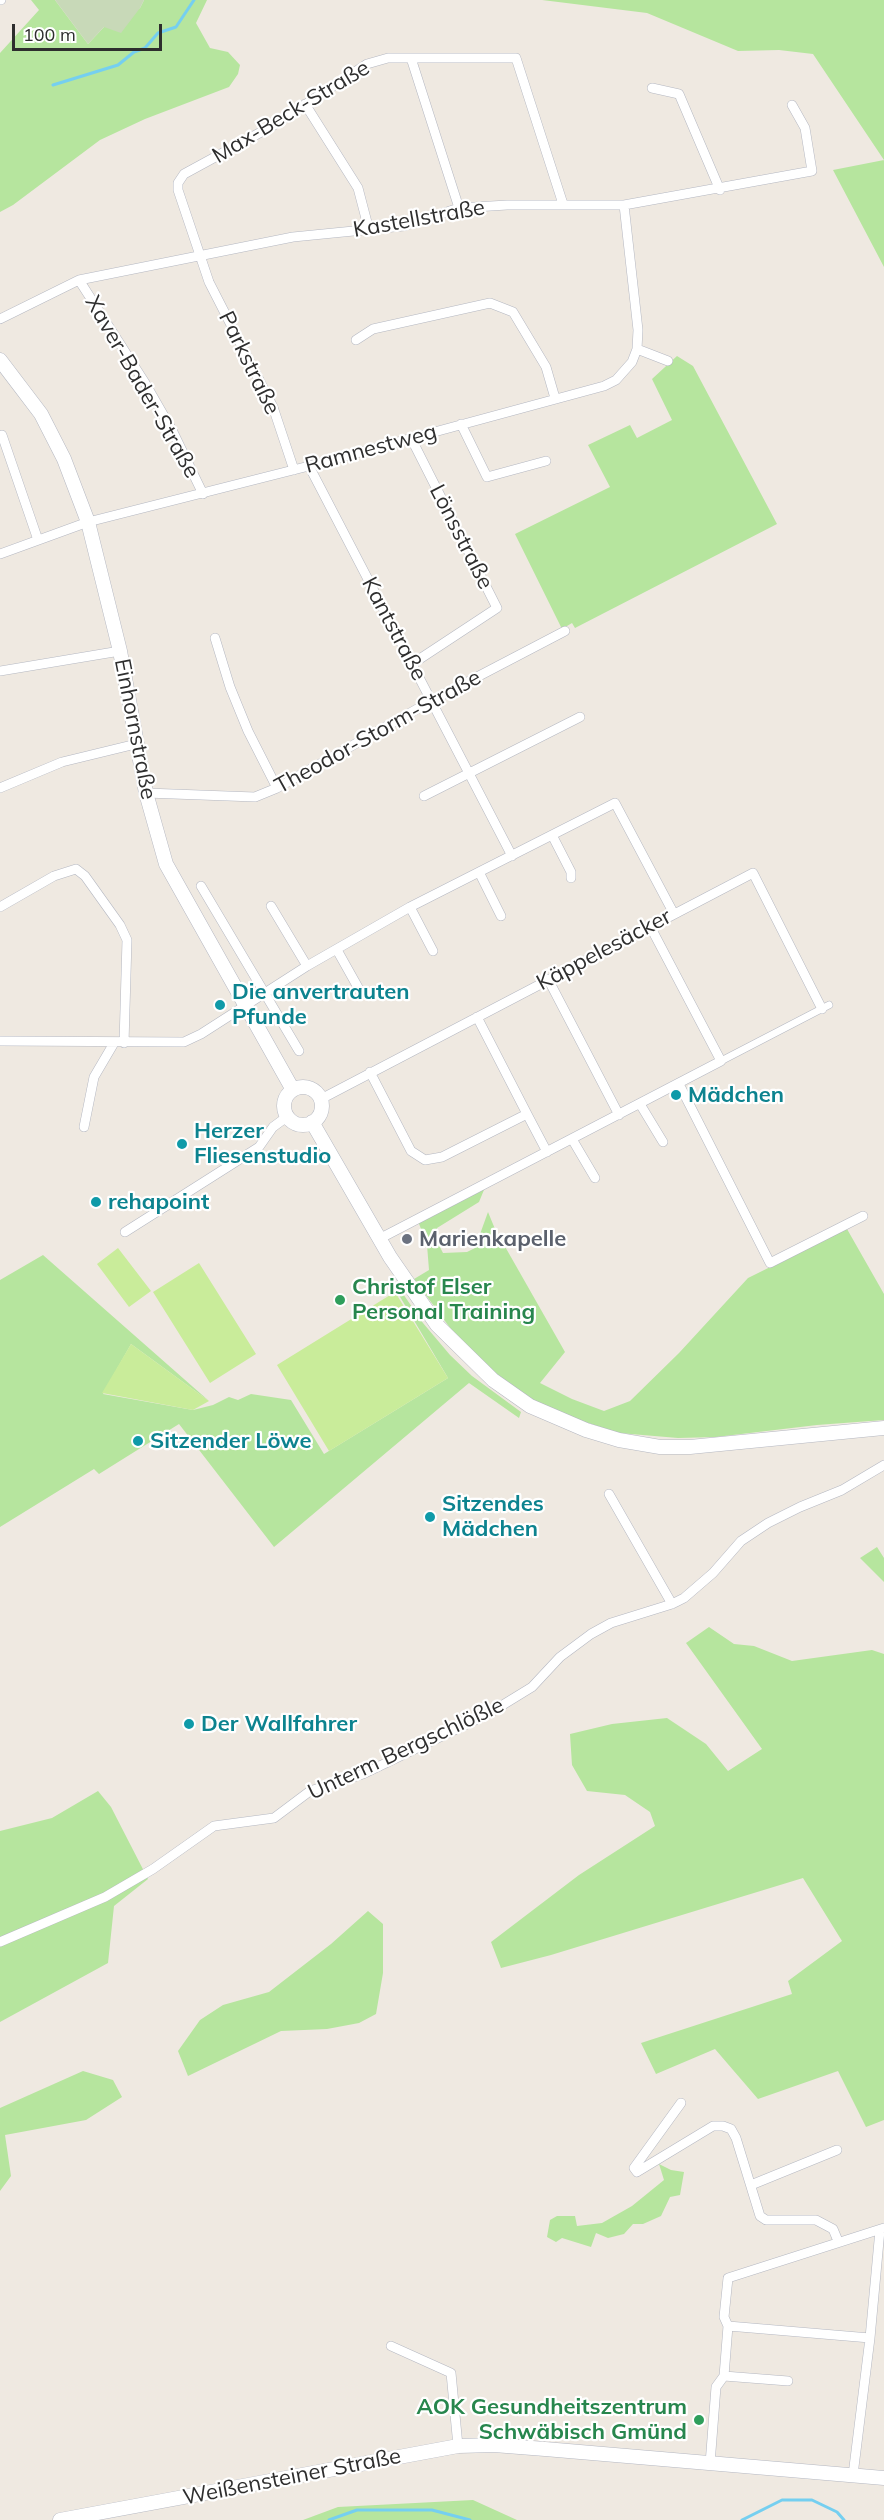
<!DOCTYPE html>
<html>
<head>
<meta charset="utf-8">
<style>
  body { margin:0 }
  #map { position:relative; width:884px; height:2520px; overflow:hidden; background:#efe9e1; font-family:Mulish,sans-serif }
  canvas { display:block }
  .scale { position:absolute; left:12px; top:24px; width:150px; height:27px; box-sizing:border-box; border:3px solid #2e2e2e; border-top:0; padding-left:8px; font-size:18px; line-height:21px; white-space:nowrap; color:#2e2e2e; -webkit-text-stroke:4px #fff; paint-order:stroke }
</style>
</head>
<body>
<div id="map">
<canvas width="884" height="2520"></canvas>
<div class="scale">100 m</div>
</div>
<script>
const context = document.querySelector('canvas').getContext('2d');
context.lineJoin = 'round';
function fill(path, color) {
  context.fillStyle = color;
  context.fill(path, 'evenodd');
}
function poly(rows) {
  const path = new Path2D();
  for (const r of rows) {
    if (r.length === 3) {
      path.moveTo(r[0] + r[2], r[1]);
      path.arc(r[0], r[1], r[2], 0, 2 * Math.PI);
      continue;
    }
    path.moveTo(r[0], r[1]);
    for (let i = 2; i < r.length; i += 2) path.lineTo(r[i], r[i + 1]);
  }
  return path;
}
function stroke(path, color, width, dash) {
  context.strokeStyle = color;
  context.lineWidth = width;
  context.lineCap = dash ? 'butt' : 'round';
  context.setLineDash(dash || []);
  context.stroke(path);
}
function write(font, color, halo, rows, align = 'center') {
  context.font = font + ' Mulish,sans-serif';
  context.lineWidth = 4.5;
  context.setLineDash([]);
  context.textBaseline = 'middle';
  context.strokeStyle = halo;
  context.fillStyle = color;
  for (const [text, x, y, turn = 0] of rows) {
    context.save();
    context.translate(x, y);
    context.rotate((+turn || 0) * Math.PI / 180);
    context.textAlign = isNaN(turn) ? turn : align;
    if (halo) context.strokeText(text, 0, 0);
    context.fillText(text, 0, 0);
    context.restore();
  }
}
fill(poly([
  [31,0,55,0,88,44,104,27,140,8,144,0,207,0,196,23,210,48,228,52,240,65,238,74,229,87,145,119,100,140,13,205,0,212,0,53,39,10],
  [542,0,884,0,884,267,833,170,884,160,813,54,779,50,738,51,647,13],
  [677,356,693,366,777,524,575,628,572,623,562,629,515,534,610,487,588,445,630,425,637,438,672,420,652,379],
  [486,1185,479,1202,437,1228,436,1239,443,1253,467,1252,475,1248,488,1212,495,1229,565,1352,540,1383,572,1399,604,1411,630,1401,679,1353,748,1278,847,1229,884,1294,884,1420,817,1425,716,1437,678,1438,619,1433,551,1411,523,1395,502,1380,459,1340,414,1279,429,1270,427,1245,418,1221],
  [43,1255,209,1401,131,1344,103,1394,193,1410,213,1405,229,1397,238,1400,251,1394,291,1400,324,1454,448,1378,396,1290,399,1288,423,1323,450,1355,472,1376,521,1412,519,1418,469,1383,274,1547,179,1424,99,1474,94,1469,0,1527,0,1280],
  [877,1547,884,1558,884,1582,860,1558],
  [709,1627,734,1644,754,1646,792,1661,872,1650,884,1654,884,2120,866,2127,838,2071,758,2099,715,2049,656,2074,641,2043,792,1994,788,1981,842,1941,803,1878,551,1955,501,1968,491,1942,579,1875,655,1826,650,1812,625,1795,587,1791,572,1765,570,1734,612,1724,667,1718,706,1744,728,1771,762,1749,686,1643],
  [98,1791,111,1807,148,1879,114,1906,108,1963,0,2022,0,1831,52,1818],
  [368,1911,383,1924,383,1973,376,2014,359,2023,327,2029,281,2031,188,2076,178,2051,200,2020,223,2005,269,1992,331,1944],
  [83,2071,113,2080,122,2097,86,2120,5,2135,11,2176,0,2191,0,2108],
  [659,2164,671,2170,684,2172,680,2195,670,2197,661,2216,643,2224,633,2224,624,2234,608,2238,596,2233,591,2247,562,2238,556,2242,547,2237,550,2220,557,2216,575,2216,577,2226,602,2223,632,2206,664,2180],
  [473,2500,517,2520,303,2520,338,2507]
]), '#b6e59e');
fill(poly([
  [55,0,144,0,140,8,121,33,104,27,88,44]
]), '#c8d9b8');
fill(poly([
  [118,1248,151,1291,129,1307,97,1264],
  [199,1263,256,1354,210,1383,153,1292],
  [395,1292,448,1378,329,1451,277,1365],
  [131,1344,209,1401,193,1410,102,1393]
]), '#c9ec9a');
stroke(poly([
  [53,85,118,65,134,52,145,48,158,33,176,27,194,0],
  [329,2520,357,2510,432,2510,470,2520],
  [742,2520,782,2500,812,2500,837,2512,844,2520]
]), '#75cff0', 3);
const pedestrian = poly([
  [721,1061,829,1005]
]);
const minor = poly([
  [0,0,1,0],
  [411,58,459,208],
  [652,88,679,94,720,190],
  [305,104,358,188,369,230],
  [79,280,145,383,172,430,203,494],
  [0,319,79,280,293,237,404,226,459,208,507,205,624,205,812,171,805,128,792,105],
  [356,340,373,329,490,303,513,312,546,367,555,398],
  [637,349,668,361],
  [461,424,487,477,546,461],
  [2,435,38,540],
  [411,438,497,608,412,664],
  [309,466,512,856],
  [294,470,273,407,209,282,178,190,178,183,184,174,274,125,367,64,388,58,516,58,563,204],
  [0,554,88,522,309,466,604,386,616,380,632,362,637,349,638,330,624,205],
  [215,638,230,687,248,731,277,788],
  [0,671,120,651],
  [0,788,62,762,136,744],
  [146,793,255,797,277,788,433,700,565,631],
  [424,796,580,717],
  [552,835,571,872,571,878],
  [479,872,501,916],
  [201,886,299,1051],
  [271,906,307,966],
  [0,907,54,876,76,869,85,876,120,925,127,940,124,1043],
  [410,907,433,951],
  [337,950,360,991],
  [548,979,619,1115],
  [0,1041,184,1042,201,1034,307,966,410,907,615,803,674,914],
  [370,1072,411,1151,425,1160,442,1157,527,1114,477,1017],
  [679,1084,770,1263,863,1216],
  [321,1099,753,873,822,1009],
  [640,1104,663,1142],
  [527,1114,547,1152],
  [84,1127,94,1077,114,1043],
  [572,1139,595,1178],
  [125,1232,259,1147,273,1127,288,1116],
  [379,1239,721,1061,650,926],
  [609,1494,672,1604],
  [0,1942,105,1897,153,1869,214,1826,274,1818,310,1791,363,1774,488,1714,532,1687,560,1657,591,1634,611,1623,672,1604,684,1598,713,1573,741,1541,768,1523,800,1507,842,1490,884,1465],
  [681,2103,634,2168,637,2172,713,2126,723,2126,731,2129,736,2138,760,2216,766,2220,816,2220,833,2229,838,2241],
  [751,2185,837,2150],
  [728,2326,870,2338],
  [391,2346,451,2373,458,2446],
  [724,2376,788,2381],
  [710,2464,716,2387,724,2376,728,2326,724,2317,728,2278,884,2228],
  [853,2475,870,2338,880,2230]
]);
const secondary = poly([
  [0,360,41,414,64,459,88,522,120,651,146,793,166,864,293,1090],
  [303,1106,19],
  [312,1122,390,1257,437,1325,493,1380,530,1406,586,1430,619,1440,660,1447,690,1447,884,1428],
  [60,2520,458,2446,494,2445,545,2449,884,2478]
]);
stroke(pedestrian, '#b4b7c1', 8);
stroke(minor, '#b4b7c1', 10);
stroke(secondary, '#b4b7c1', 15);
stroke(pedestrian, '#fff', 7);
stroke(minor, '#fff', 9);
stroke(secondary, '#fff', 14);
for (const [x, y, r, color] of [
  [220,1005,6,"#0f9aa8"],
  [676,1095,6,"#0f9aa8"],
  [182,1144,6,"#0f9aa8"],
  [96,1202,6,"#0f9aa8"],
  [407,1239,6,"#6b7280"],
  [340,1300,6,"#2e9e5b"],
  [138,1441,6,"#0f9aa8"],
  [430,1517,6,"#0f9aa8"],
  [189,1724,6,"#0f9aa8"],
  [699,2420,6,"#2e9e5b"]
]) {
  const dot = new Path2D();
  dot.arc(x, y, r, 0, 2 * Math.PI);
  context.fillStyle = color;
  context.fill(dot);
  stroke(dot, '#fff', 2);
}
write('22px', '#2e2e2e', '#fff', [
  ["Max-Beck-Straße",291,112,-31],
  ["Kastellstraße",419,219,-10],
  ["Parkstraße",249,363,64],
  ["Xaver-Bader-Straße",142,387,60],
  ["Ramnestweg",371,449,-15],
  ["Lönsstraße",461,537,63],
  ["Kantstraße",394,629,62],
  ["Einhornstraße",135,729,79],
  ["Theodor-Storm-Straße",378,732,-29],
  ["Käppelesäcker",604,950,-28],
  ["Unterm Bergschlößle",406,1749,-25],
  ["Weißensteiner Straße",292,2477,-11]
]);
write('bold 22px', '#0d838f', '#fff', [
  ["Die anvertrauten",232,992],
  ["Pfunde",232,1017],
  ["Mädchen",688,1095],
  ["Herzer",194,1131],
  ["Fliesenstudio",194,1156],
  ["rehapoint",108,1202],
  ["Sitzender Löwe",150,1441],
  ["Sitzendes",442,1504],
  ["Mädchen",442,1529],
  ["Der Wallfahrer",201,1724]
], 'left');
write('bold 22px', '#5b616d', '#fff', [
  ["Marienkapelle",419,1239]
], 'left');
write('bold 22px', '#27864d', '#fff', [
  ["Christof Elser",352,1287],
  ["Personal Training",352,1312],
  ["AOK Gesundheitszentrum",687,2407,"right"],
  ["Schwäbisch Gmünd",687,2432,"right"]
], 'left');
</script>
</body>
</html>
